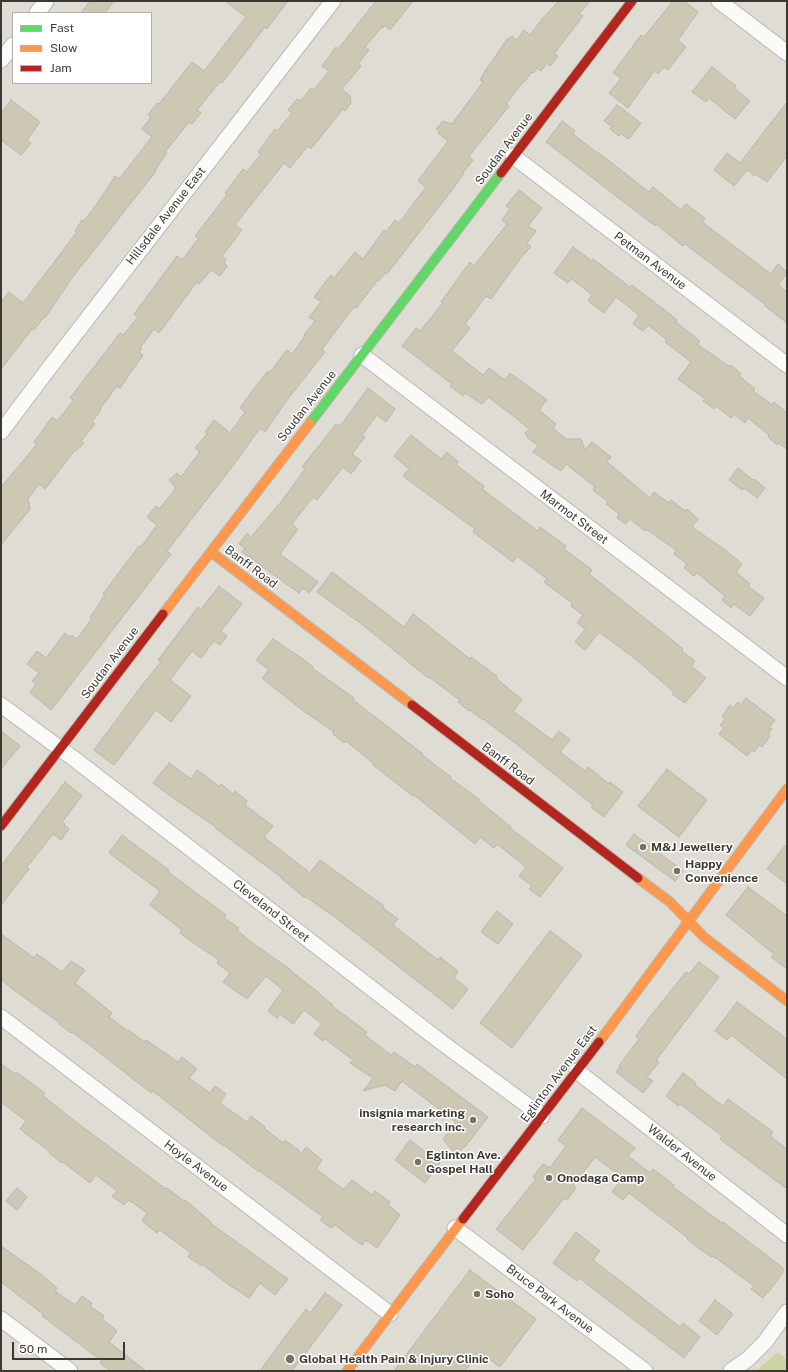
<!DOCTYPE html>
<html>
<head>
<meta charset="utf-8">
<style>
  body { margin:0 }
  #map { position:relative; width:788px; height:1372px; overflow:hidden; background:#dfdcd3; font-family:"Public Sans",sans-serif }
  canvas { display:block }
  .frame { position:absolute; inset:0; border:2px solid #3a3931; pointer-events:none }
  .legend { position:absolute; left:12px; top:12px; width:140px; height:72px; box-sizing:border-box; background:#fff; border:1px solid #b0b0ad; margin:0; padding:5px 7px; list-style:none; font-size:12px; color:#3a3931 }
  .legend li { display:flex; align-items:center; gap:8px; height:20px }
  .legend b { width:20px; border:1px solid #b0b0ad }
  .scale { position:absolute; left:12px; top:1342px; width:113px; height:18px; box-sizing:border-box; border:2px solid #3a3931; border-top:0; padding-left:5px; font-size:12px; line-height:14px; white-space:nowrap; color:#3a3931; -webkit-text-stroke:3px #fff; paint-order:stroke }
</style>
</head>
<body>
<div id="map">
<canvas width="788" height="1372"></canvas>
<div class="frame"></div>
<ul class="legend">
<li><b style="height:5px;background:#63d668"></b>Fast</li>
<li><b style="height:5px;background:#ff974d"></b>Slow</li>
<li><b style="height:5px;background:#b3261e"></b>Jam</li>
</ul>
<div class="scale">50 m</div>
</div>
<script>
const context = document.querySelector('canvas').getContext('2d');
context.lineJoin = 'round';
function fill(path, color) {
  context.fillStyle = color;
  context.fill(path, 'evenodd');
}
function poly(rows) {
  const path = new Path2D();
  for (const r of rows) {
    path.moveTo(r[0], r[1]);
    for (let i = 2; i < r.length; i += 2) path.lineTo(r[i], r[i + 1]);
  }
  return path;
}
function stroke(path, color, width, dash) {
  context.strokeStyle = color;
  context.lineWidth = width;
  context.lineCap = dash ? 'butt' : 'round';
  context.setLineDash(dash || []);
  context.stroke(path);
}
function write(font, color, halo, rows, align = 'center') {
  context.font = font + ' "Public Sans",sans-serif';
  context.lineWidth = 3;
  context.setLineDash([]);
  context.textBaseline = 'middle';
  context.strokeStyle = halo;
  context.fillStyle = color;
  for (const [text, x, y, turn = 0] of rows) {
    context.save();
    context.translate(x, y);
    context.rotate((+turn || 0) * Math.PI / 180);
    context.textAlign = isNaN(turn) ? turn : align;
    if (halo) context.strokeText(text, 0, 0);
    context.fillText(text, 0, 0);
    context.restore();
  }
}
fill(poly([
  [778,1352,787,1360,787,1371,756,1371]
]), '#ced3a5');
const building = poly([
  [90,1,114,1,105,13,81,13,90,1],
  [225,1,288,1,267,29,265,27,222,83,220,82,197,110,201,113,192,124,189,122,165,152,167,153,155,170,156,171,72,278,45,318,44,317,34,330,32,329,1,369,1,302,9,292,23,303,77,232,75,231,82,220,84,221,99,201,115,176,119,179,152,137,142,129,151,117,148,115,157,103,159,104,192,62,204,71,246,17,225,1],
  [376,1,413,1,390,30,385,26,383,28,382,27,365,47,369,50,358,64,361,66,342,89,350,96,351,103,345,111,343,109,311,149,308,146,290,168,284,163,235,225,242,230,222,256,226,259,224,263,227,266,220,276,211,270,199,284,197,282,159,333,154,329,140,348,142,349,139,352,143,355,120,388,117,386,100,409,101,410,92,422,95,424,81,441,84,443,76,451,75,450,45,489,39,484,28,499,30,509,1,545,1,487,13,473,37,444,34,442,52,417,57,421,74,400,70,398,120,333,123,335,138,317,134,314,177,256,182,260,199,238,195,236,227,195,225,193,243,169,247,172,261,154,258,152,275,129,277,131,292,113,288,110,297,99,301,101,311,88,314,90,329,71,322,66,336,47,338,49,376,1],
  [559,1,590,1,579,14,583,16,554,54,558,56,550,66,547,63,541,71,537,68,533,73,532,72,525,81,523,82,506,104,509,106,469,156,473,160,463,173,464,173,455,186,387,274,385,273,379,281,378,280,356,308,354,307,344,320,322,349,325,352,287,400,265,432,260,428,238,459,167,551,171,554,51,710,30,692,36,684,32,681,39,673,27,664,37,651,46,658,65,633,70,637,72,635,77,639,92,618,90,617,100,603,99,603,105,595,103,594,139,546,141,547,157,525,147,517,156,506,159,509,174,491,175,487,169,480,177,473,181,477,200,452,195,448,207,434,205,432,214,420,230,433,245,412,240,408,256,386,268,371,270,372,287,350,292,354,305,336,304,335,315,321,309,317,321,302,314,297,324,284,331,275,334,278,355,252,363,259,384,230,386,232,395,220,399,223,426,187,418,181,448,141,438,133,440,131,436,129,443,121,452,124,483,82,480,80,484,74,483,74,508,38,510,39,512,36,517,40,524,30,530,35,543,18,559,1],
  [673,1,684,1,698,12,678,40,686,47,668,70,664,67,658,74,654,71,628,108,609,93,621,78,613,73,641,35,644,37,673,1],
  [712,67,736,86,734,88,750,101,735,119,709,98,706,102,692,92,712,67],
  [11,100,40,122,27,140,31,143,21,155,1,140,1,114,11,100],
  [787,102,787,156,767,182,756,174,755,176,747,170,734,186,714,170,727,153,740,163,787,102],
  [617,105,641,123,629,139,621,134,619,136,610,129,612,126,604,121,617,105],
  [562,121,575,131,573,134,599,154,599,153,649,192,653,187,681,210,686,204,705,218,702,222,771,274,778,264,787,272,787,273,778,285,787,292,787,323,765,306,766,305,685,244,683,246,656,224,655,226,546,142,562,121],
  [519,190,542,208,528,226,536,231,527,243,531,247,522,256,491,299,486,296,465,324,470,328,452,351,483,375,489,368,505,380,510,373,547,400,539,410,556,424,553,428,566,439,581,439,585,450,592,442,611,457,607,462,650,498,654,492,669,503,671,500,685,511,687,509,698,519,692,527,725,550,742,564,736,572,750,584,748,586,764,598,750,616,734,604,731,608,722,600,725,596,697,573,694,576,684,568,687,564,674,554,676,550,646,529,645,531,630,519,626,524,617,518,619,514,606,504,608,502,593,490,595,487,566,464,561,471,533,452,538,446,526,436,527,435,525,433,529,429,516,418,488,397,482,404,465,393,463,396,450,386,452,384,402,346,416,328,420,331,443,303,441,302,470,262,474,266,507,224,502,220,510,209,506,206,519,190],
  [573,247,592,261,593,259,630,287,632,285,662,308,677,320,676,322,700,341,697,344,730,367,731,365,741,374,739,376,755,389,753,391,772,405,774,402,787,413,787,449,778,443,777,445,768,437,769,435,748,418,745,423,734,414,731,418,716,406,714,409,703,401,705,399,678,379,691,362,665,342,667,340,648,325,643,331,633,324,639,315,616,297,604,313,588,301,592,295,572,279,568,283,554,273,573,247],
  [368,388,395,409,386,422,377,415,362,435,365,437,352,454,361,461,351,474,343,467,317,500,313,497,292,524,298,529,280,554,318,582,309,593,303,588,299,593,242,552,245,548,239,544,247,533,251,537,281,502,305,469,302,467,336,424,339,426,344,421,368,388],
  [411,435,441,459,447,452,458,462,456,465,484,486,482,489,538,531,540,527,566,546,564,549,592,570,589,574,671,639,683,649,682,651,695,661,691,666,706,678,685,703,672,694,674,692,634,658,599,632,585,650,575,642,585,629,577,623,583,615,571,606,572,603,544,582,547,579,517,556,513,562,473,532,475,529,403,476,409,469,394,456,411,435],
  [738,468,753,480,754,479,765,488,757,498,744,488,742,490,729,480,738,468],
  [332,572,404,627,413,614,470,659,471,657,497,676,496,678,522,700,513,711,552,740,559,731,570,740,560,752,585,771,588,767,609,784,610,782,623,792,604,817,591,807,593,805,523,749,483,719,483,720,470,710,469,711,458,702,460,700,429,677,428,678,363,625,317,592,332,572],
  [219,586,242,604,221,631,227,636,220,645,214,641,201,658,192,651,170,680,191,696,171,722,156,710,114,765,94,750,143,684,161,662,158,660,198,607,201,609,219,586],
  [273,639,300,657,313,667,312,668,354,698,353,700,423,754,422,755,451,777,450,778,480,800,479,801,511,827,510,828,563,868,540,897,529,889,532,886,519,876,526,867,497,844,494,848,480,837,475,844,414,795,413,796,373,765,374,764,346,741,344,743,333,734,334,732,302,710,262,678,269,670,256,660,273,639],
  [746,698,775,720,769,728,772,729,768,734,770,736,762,747,759,745,754,752,752,750,747,756,719,734,724,728,720,725,725,719,722,717,730,705,733,708,738,702,741,705,746,698],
  [1,731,20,746,1,769,1,731],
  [169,763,191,779,197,770,219,786,221,784,233,794,235,791,247,801,245,805,273,826,264,837,310,873,320,860,384,906,383,908,398,919,393,925,438,960,440,957,458,971,454,978,468,989,453,1009,335,917,306,897,305,898,281,878,281,877,215,828,216,827,172,797,153,783,169,763],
  [667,769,707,800,679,837,638,806,667,769],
  [65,782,82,796,62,822,65,824,64,825,69,829,61,840,53,834,27,867,29,869,1,905,1,866,65,782],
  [634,834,683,871,675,881,626,845,634,834],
  [122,835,169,870,168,872,226,915,224,918,239,928,237,930,251,942,291,970,291,971,318,992,317,992,333,1005,332,1006,367,1032,365,1035,391,1055,394,1052,415,1067,417,1064,488,1117,465,1147,464,1147,456,1155,443,1139,456,1122,402,1081,395,1091,385,1085,363,1091,373,1078,350,1063,353,1060,325,1039,323,1041,314,1034,322,1024,304,1010,293,1024,280,1014,277,1018,268,1011,283,990,266,976,247,999,223,982,230,973,217,963,219,960,192,942,180,933,182,930,150,905,160,891,109,853,122,835],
  [787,843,787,884,767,869,787,843],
  [748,887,787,916,787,969,771,957,774,954,726,915,748,887],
  [497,911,513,924,498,944,481,932,497,911],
  [550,931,582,955,512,1048,480,1023,550,931],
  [1,934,34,958,37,954,62,972,71,961,85,970,75,983,112,1013,109,1017,128,1031,129,1030,144,1042,146,1040,178,1062,182,1057,197,1069,189,1078,210,1093,215,1086,226,1094,220,1103,247,1122,251,1116,265,1127,264,1128,283,1143,285,1140,302,1153,306,1147,322,1160,316,1169,340,1187,344,1189,352,1180,372,1195,375,1191,390,1202,388,1205,400,1215,377,1248,366,1240,362,1245,335,1225,331,1228,320,1220,323,1217,260,1171,259,1172,224,1145,223,1146,153,1091,151,1093,91,1046,72,1032,71,1033,59,1024,60,1023,11,988,1,979,1,934],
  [699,962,719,977,656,1060,659,1062,647,1077,653,1081,643,1093,616,1072,620,1067,619,1066,639,1039,636,1036,649,1018,686,972,689,974,699,962],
  [737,1002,787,1039,787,1079,731,1035,727,1040,715,1031,737,1002],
  [1,1064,15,1074,16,1072,45,1093,43,1096,72,1119,166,1189,167,1188,184,1201,185,1200,211,1222,210,1223,288,1279,275,1295,260,1283,249,1298,233,1287,233,1288,203,1265,202,1266,188,1257,191,1253,160,1230,157,1233,142,1221,147,1213,129,1200,124,1205,112,1196,117,1191,96,1175,90,1183,63,1162,62,1163,49,1153,50,1152,20,1129,26,1121,1,1102,1,1064],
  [683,1073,696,1083,695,1085,723,1106,728,1099,773,1132,770,1136,787,1149,787,1189,720,1139,722,1136,680,1104,678,1106,666,1096,683,1073],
  [582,1108,635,1148,628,1156,650,1173,653,1169,674,1185,673,1187,722,1223,723,1222,783,1268,783,1272,768,1293,767,1292,763,1298,751,1289,754,1286,713,1256,712,1257,698,1248,687,1239,688,1238,629,1193,623,1200,612,1192,623,1178,595,1157,573,1186,576,1188,567,1200,564,1198,523,1250,496,1229,536,1179,533,1177,543,1164,550,1168,566,1146,558,1140,582,1108],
  [410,1140,440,1163,425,1183,395,1160,410,1140],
  [17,1188,27,1197,17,1210,6,1201,17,1188],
  [576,1232,600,1251,593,1260,680,1327,683,1323,700,1337,684,1358,579,1278,577,1281,553,1263,576,1232],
  [1,1246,42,1275,57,1288,55,1291,75,1305,82,1296,92,1303,90,1306,104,1316,102,1319,117,1331,109,1342,146,1371,110,1371,100,1363,102,1361,42,1316,43,1314,1,1282,1,1246],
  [470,1270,536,1319,500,1367,480,1352,465,1371,394,1371,470,1270],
  [325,1293,342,1305,292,1371,260,1371,281,1342,306,1309,310,1313,325,1293],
  [715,1300,733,1314,717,1335,699,1321,715,1300]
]);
fill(building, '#ccc8b3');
stroke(building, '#b7b5ae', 1);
const street = poly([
  [719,1,787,53],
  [37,13,46,1],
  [1,60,13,45],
  [513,156,787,365],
  [362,355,787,678],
  [1,432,53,363,333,1],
  [1,705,73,758,441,1042,542,1116],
  [1,1017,390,1314],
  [577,1071,787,1235],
  [455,1228,645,1371],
  [1,1319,70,1371],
  [731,1371,748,1359,765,1342,787,1312]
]);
const fast = poly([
  [310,423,501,173]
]);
const slow = poly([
  [211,552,412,705],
  [163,614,310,423],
  [638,878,670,902,704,937,787,1001],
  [599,1042,787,789],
  [347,1371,463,1219]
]);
const jam = poly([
  [501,173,632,1],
  [412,705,638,878],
  [1,826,163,614],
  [463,1219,599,1042]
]);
stroke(street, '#bab8b1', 17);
stroke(fast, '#bab8b1', 11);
stroke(slow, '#bab8b1', 11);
stroke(jam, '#bab8b1', 11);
stroke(street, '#fafaf8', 15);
stroke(fast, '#63d668', 9);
stroke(slow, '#ff974d', 9);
stroke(jam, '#b3261e', 9);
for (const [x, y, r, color] of [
  [643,847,4,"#74726a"],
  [677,871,4,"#74726a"],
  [473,1120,4,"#74726a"],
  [418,1162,4,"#74726a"],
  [549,1178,4,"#74726a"],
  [477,1294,4,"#74726a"],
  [290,1359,5,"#74726a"]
]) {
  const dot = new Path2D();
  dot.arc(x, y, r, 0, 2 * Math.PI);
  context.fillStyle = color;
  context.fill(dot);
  stroke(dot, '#fff', 1.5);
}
write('12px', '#3a3931', '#fff', [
  ["Soudan Avenue",504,149,-53],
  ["Hillsdale Avenue East",166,216,-52],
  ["Petman Avenue",650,261,37],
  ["Soudan Avenue",307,406,-52],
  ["Marmot Street",574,517,37],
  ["Banff Road",251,567,37],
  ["Soudan Avenue",110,663,-53],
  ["Banff Road",508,764,37],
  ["Cleveland Street",271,911,38],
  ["Eglinton Avenue East",559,1074,-53],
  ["Walder Avenue",682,1153,38],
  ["Hoyle Avenue",196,1166,37],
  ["Bruce Park Avenue",550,1299,37]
]);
write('bold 12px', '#3a3931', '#fff', [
  ["M&J Jewellery",651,847],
  ["Happy",685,864],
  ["Convenience",685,878],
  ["insignia marketing",465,1113,"right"],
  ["research inc.",465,1127,"right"],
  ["Eglinton Ave.",426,1155],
  ["Gospel Hall",426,1169],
  ["Onodaga Camp",557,1178],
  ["Soho",485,1294],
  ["Global Health Pain & Injury Clinic",299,1359]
], 'left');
</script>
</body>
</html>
